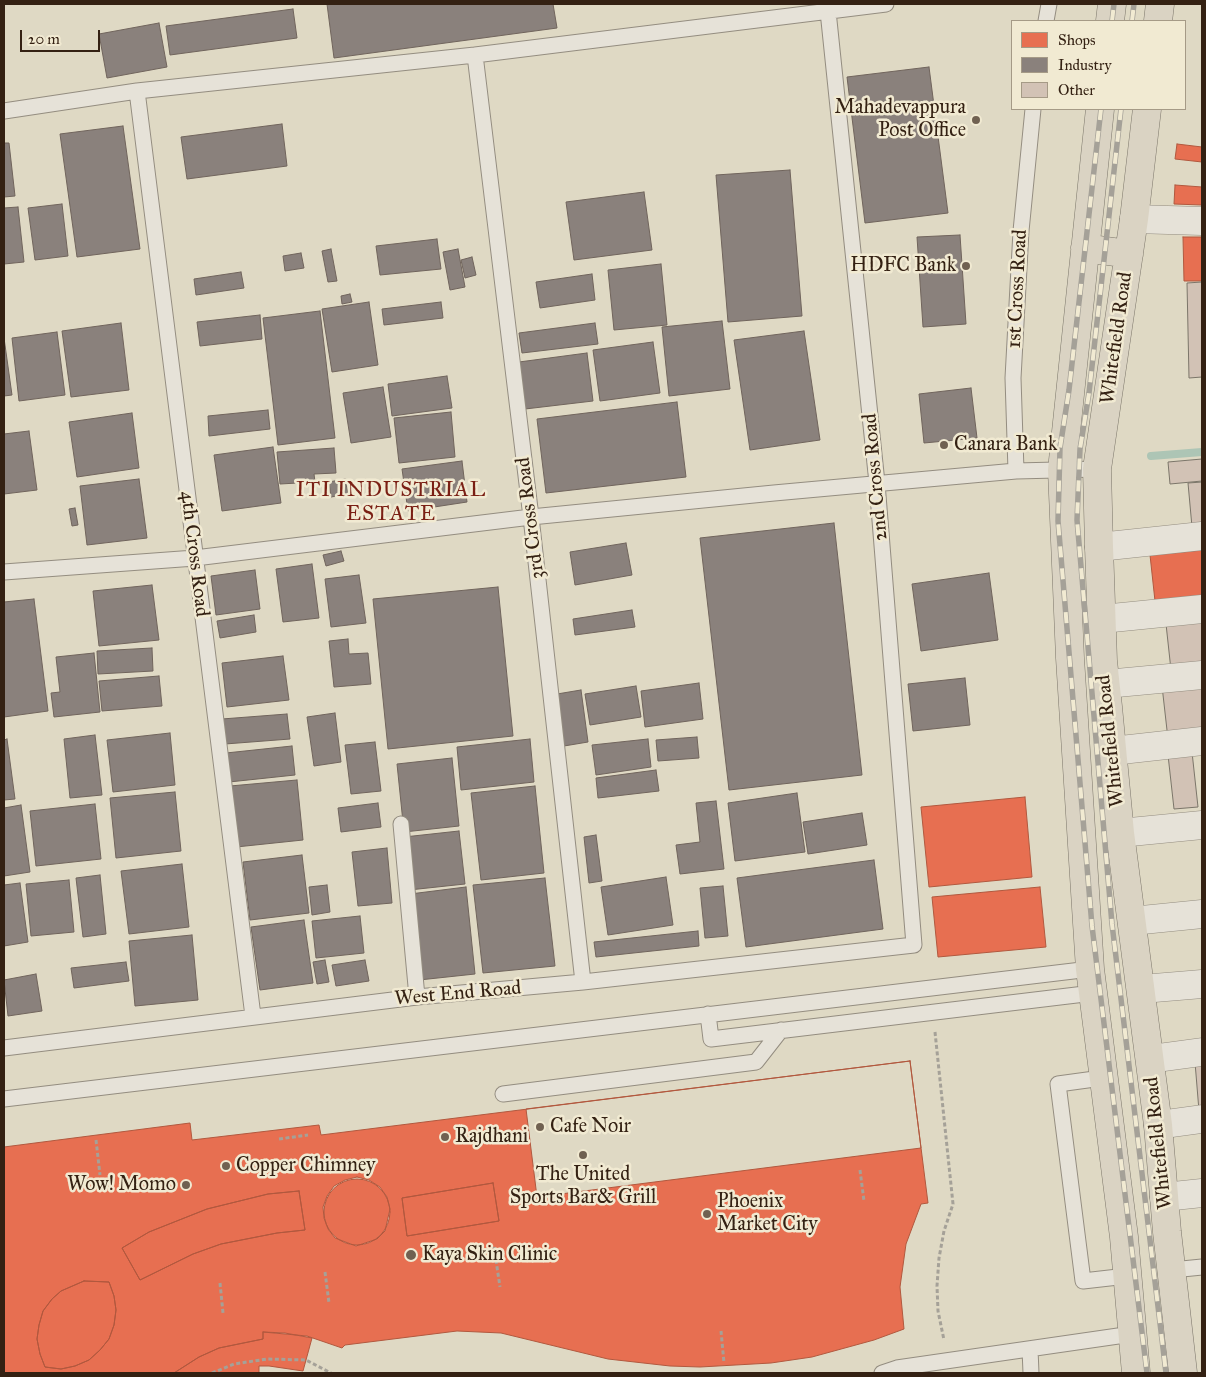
<!DOCTYPE html>
<html>
<head>
<meta charset="utf-8">
<style>
  body { margin:0 }
  #map { position:relative; width:1206px; height:1377px; overflow:hidden; background:#dfd9c4; font-family:"IM FELL Great Primer",serif }
  canvas { display:block }
  .frame { position:absolute; inset:0; border:5px solid #342113; pointer-events:none }
  .legend { position:absolute; left:1011px; top:20px; width:175px; height:90px; box-sizing:border-box; background:#f1ead2; border:1px solid #a59a86; margin:0; padding:6px 9px; list-style:none; font-size:15px; color:#342113 }
  .legend li { display:flex; align-items:center; gap:10px; height:25px }
  .legend b { width:25px; border:1px solid #a59a86 }
  .scale { position:absolute; left:20px; top:30px; width:80px; height:22px; box-sizing:border-box; border:2px solid #342113; border-top:0; padding-left:6px; font-size:15px; line-height:18px; white-space:nowrap; color:#342113; -webkit-text-stroke:4px #f1ead2; paint-order:stroke }
</style>
</head>
<body>
<div id="map">
<canvas width="1206" height="1377"></canvas>
<div class="frame"></div>
<ul class="legend">
<li><b style="height:14px;background:#e76f51"></b>Shops</li>
<li><b style="height:14px;background:#8a817c"></b>Industry</li>
<li><b style="height:14px;background:#d2c2b5"></b>Other</li>
</ul>
<div class="scale">20 m</div>
</div>
<script>
const context = document.querySelector('canvas').getContext('2d');
context.lineJoin = 'round';
function fill(path, color) {
  context.fillStyle = color;
  context.fill(path, 'evenodd');
}
function poly(rows) {
  const path = new Path2D();
  for (const r of rows) {
    if (r.length === 3) {
      path.moveTo(r[0] + r[2], r[1]);
      path.arc(r[0], r[1], r[2], 0, 2 * Math.PI);
      continue;
    }
    path.moveTo(r[0], r[1]);
    for (let i = 2; i < r.length; i += 2) path.lineTo(r[i], r[i + 1]);
  }
  return path;
}
function stroke(path, color, width, dash) {
  context.strokeStyle = color;
  context.lineWidth = width;
  context.lineCap = dash ? 'butt' : 'round';
  context.setLineDash(dash || []);
  context.stroke(path);
}
function write(font, color, halo, rows, align = 'center') {
  context.font = font + ' "IM FELL Great Primer",serif';
  context.lineWidth = 5;
  context.setLineDash([]);
  context.textBaseline = 'middle';
  context.strokeStyle = halo;
  context.fillStyle = color;
  for (const [text, x, y, turn = 0] of rows) {
    context.save();
    context.translate(x, y);
    context.rotate((+turn || 0) * Math.PI / 180);
    context.textAlign = isNaN(turn) ? turn : align;
    if (halo) context.strokeText(text, 0, 0);
    context.fillText(text, 0, 0);
    context.restore();
  }
}
const shops = poly([
  [1177,144,1202,147,1202,162,1175,159,1177,144],
  [1175,185,1202,187,1202,205,1174,204,1175,185],
  [1183,237,1202,237,1202,281,1184,281,1183,237],
  [1202,550,1202,596,1155,601,1150,555,1202,550],
  [1025,797,1032,877,929,887,921,807,1025,797],
  [1040,887,1046,947,938,957,932,897,1040,887],
  [910,1061,928,1203,921,1204,906,1244,900,1287,904,1329,874,1340,812,1357,771,1363,700,1367,670,1366,608,1359,501,1333,457,1331,345,1345,342,1348,307,1336,263,1332,263,1339,219,1348,199,1357,174,1373,4,1373,4,1147,190,1123,192,1140,319,1125,321,1135,910,1061],
  [357,1177,369,1180,380,1187,387,1197,390,1209,385,1231,377,1239,356,1246,335,1238,328,1229,324,1218,323,1207,327,1196,334,1186,345,1180,357,1177],
  [493,1183,499,1221,407,1236,402,1198,493,1183],
  [299,1191,305,1230,277,1233,221,1244,193,1254,140,1280,122,1248,149,1232,207,1209,268,1194,299,1191],
  [84,1281,109,1282,114,1296,116,1310,114,1325,109,1339,100,1350,89,1360,75,1366,61,1369,45,1367,40,1354,37,1339,39,1325,43,1311,52,1299,61,1291,84,1281],
  [910,1061,921,1148,537,1197,526,1109,910,1061],
  [357,1212,33],
  [493,1183,499,1221,407,1236,402,1198,493,1183],
  [299,1191,305,1230,277,1233,221,1244,193,1254,140,1280,122,1248,149,1232,207,1209,268,1194,299,1191],
  [84,1281,109,1282,114,1296,116,1310,114,1325,109,1339,100,1350,89,1360,75,1366,61,1369,45,1367,40,1354,37,1339,39,1325,43,1311,52,1299,61,1291,84,1281],
  [263,1332,285,1333,312,1338,303,1371,269,1366,259,1366,259,1373,174,1373,199,1357,219,1348,263,1339,263,1332]
]);
fill(shops, '#e76f51');
stroke(shops, '#b1583e', 1);
const industry = poly([
  [327,4,553,4,557,28,334,58,327,4],
  [293,9,297,38,170,55,166,26,293,9],
  [159,23,167,67,107,78,99,34,159,23],
  [929,67,948,213,865,223,847,77,929,67],
  [282,124,287,166,187,179,181,137,282,124],
  [123,126,140,249,77,257,60,134,123,126],
  [4,143,9,143,15,196,4,197,4,143],
  [790,170,802,316,728,322,716,175,790,170],
  [644,192,652,250,574,260,566,202,644,192],
  [62,204,68,256,35,260,28,208,62,204],
  [18,207,24,262,4,264,4,208,18,207],
  [960,235,966,324,923,327,917,237,960,235],
  [437,239,441,269,380,275,376,246,437,239],
  [331,249,337,281,328,282,322,251,331,249],
  [458,249,465,287,450,290,443,252,458,249],
  [301,253,304,268,285,271,283,256,301,253],
  [472,257,476,275,465,278,461,260,472,257],
  [661,264,667,325,614,330,608,270,661,264],
  [241,272,244,288,196,295,194,279,241,272],
  [592,274,595,300,540,308,536,282,592,274],
  [350,294,352,302,342,304,341,296,350,294],
  [369,302,378,365,332,372,322,309,369,302],
  [441,302,443,318,384,325,382,309,441,302],
  [320,311,335,438,278,445,263,318,320,311],
  [260,315,262,339,200,346,197,322,260,315],
  [722,321,730,389,669,396,662,327,722,321],
  [121,323,129,390,71,397,62,331,121,323],
  [595,323,598,344,522,353,519,333,595,323],
  [804,331,820,440,750,450,734,340,804,331],
  [57,332,65,395,19,401,12,338,57,332],
  [4,338,12,395,4,396,4,338],
  [653,342,660,393,600,401,593,350,653,342],
  [587,353,593,401,525,409,519,362,587,353],
  [447,376,452,408,392,416,388,384,447,376],
  [383,387,391,437,351,443,343,393,383,387],
  [971,388,977,438,924,443,919,394,971,388],
  [677,402,686,477,546,493,537,419,677,402],
  [268,410,270,429,209,436,208,416,268,410],
  [451,412,455,457,399,463,394,418,451,412],
  [132,413,139,468,77,477,69,422,132,413],
  [29,431,37,490,4,494,4,434,29,431],
  [273,447,281,503,222,511,214,455,273,447],
  [334,448,336,473,314,474,315,482,280,484,277,452,334,448],
  [462,461,467,502,408,511,402,469,462,461],
  [139,479,147,538,87,545,80,486,139,479],
  [345,479,348,494,331,497,329,482,345,479],
  [75,508,78,525,72,526,69,509,75,508],
  [834,523,862,775,729,790,700,538,834,523],
  [626,543,632,575,575,585,570,552,626,543],
  [341,551,344,561,326,566,323,555,341,551],
  [312,564,319,618,283,622,276,569,312,564],
  [255,570,260,609,216,615,211,576,255,570],
  [989,573,998,640,921,651,912,584,989,573],
  [359,575,366,623,331,627,325,579,359,575],
  [152,585,159,640,99,646,93,591,152,585],
  [498,587,513,736,388,749,373,599,498,587],
  [34,599,48,711,4,717,4,602,34,599],
  [632,610,635,627,575,635,573,619,632,610],
  [254,615,256,632,220,638,217,621,254,615],
  [348,639,349,654,368,653,371,684,334,687,329,641,348,639],
  [152,648,153,671,98,674,97,651,152,648],
  [94,653,100,712,54,717,51,693,60,692,56,657,94,653],
  [283,656,289,700,227,707,222,663,283,656],
  [159,676,162,706,102,711,99,681,159,676],
  [965,678,970,725,913,731,908,684,965,678],
  [699,683,703,719,645,727,641,691,699,683],
  [636,686,641,717,590,725,585,694,636,686],
  [581,690,588,742,564,746,557,694,581,690],
  [335,713,341,762,314,766,307,717,335,713],
  [287,714,290,739,225,744,222,719,287,714],
  [170,733,175,785,113,792,107,740,170,733],
  [95,735,102,795,70,798,64,739,95,735],
  [697,737,699,758,658,761,656,740,697,737],
  [7,739,15,799,4,800,4,740,7,739],
  [530,739,534,782,461,790,457,747,530,739],
  [648,739,651,767,596,775,592,745,648,739],
  [375,742,381,791,351,794,345,745,375,742],
  [292,746,295,775,229,782,226,753,292,746],
  [452,758,459,826,404,832,397,764,452,758],
  [656,770,659,791,598,798,596,778,656,770],
  [297,780,303,840,236,847,230,786,297,780],
  [535,786,544,873,481,880,471,793,535,786],
  [175,792,181,851,116,858,110,798,175,792],
  [797,793,805,852,735,861,728,803,797,793],
  [716,801,724,869,680,874,676,845,700,842,696,803,716,801],
  [378,803,381,827,341,832,338,808,378,803],
  [95,804,101,859,36,866,30,811,95,804],
  [21,805,30,872,4,876,4,808,21,805],
  [862,813,867,845,808,854,803,822,862,813],
  [459,831,465,884,409,890,404,837,459,831],
  [596,835,602,881,589,883,584,837,596,835],
  [387,848,392,903,358,906,352,852,387,848],
  [302,855,309,913,250,920,243,862,302,855],
  [874,860,883,929,746,947,737,878,874,860],
  [182,864,189,927,129,934,121,871,182,864],
  [100,875,106,934,83,937,76,878,100,875],
  [666,877,673,925,608,935,601,887,666,877],
  [545,878,555,966,483,973,473,885,545,878],
  [69,880,74,932,31,936,26,884,69,880],
  [20,883,28,942,4,946,4,885,20,883],
  [327,885,330,912,312,915,309,887,327,885],
  [723,886,728,936,705,938,700,888,723,886],
  [466,887,475,974,419,980,410,894,466,887],
  [360,916,364,953,316,958,312,921,360,916],
  [304,920,313,983,260,990,251,927,304,920],
  [698,931,699,946,596,957,594,942,698,931],
  [192,935,198,1000,135,1006,129,941,192,935],
  [325,960,329,982,317,984,313,962,325,960],
  [365,960,369,981,336,986,332,965,365,960],
  [126,962,129,981,74,988,71,968,126,962],
  [36,974,42,1011,8,1016,4,980,36,974]
]);
fill(industry, '#8a817c');
stroke(industry, '#70645c', 1);
stroke(poly([
  [1151,456,1202,452]
]), '#adc5b5', 8);
const building = poly([
  [1202,282,1202,377,1189,378,1187,283,1202,282],
  [1202,459,1202,481,1170,484,1168,462,1202,459],
  [1202,482,1202,526,1192,527,1188,483,1202,482],
  [1202,621,1202,667,1171,670,1166,624,1202,621],
  [1202,682,1202,735,1168,739,1162,686,1202,682],
  [1192,752,1198,807,1174,809,1168,755,1192,752],
  [1195,1062,1202,1062,1202,1110,1199,1111,1195,1062]
]);
fill(building, '#d2c2b5');
stroke(building, '#7b7569', 1);
const lane = poly([
  [1046,21,1049,4],
  [475,55,531,517,583,982],
  [137,91,253,1016],
  [4,111,137,91,475,55,886,4],
  [1016,471,1013,378,1021,231,1033,109],
  [4,572,195,558,531,517,774,493,1016,471,1097,469],
  [401,824,417,997],
  [708,1014,711,1039,1093,993],
  [4,1048,417,997,583,982,914,945,877,483,828,11],
  [1102,1078,1058,1084,1083,1281,1127,1276],
  [503,1094,756,1062,781,1030],
  [4,1099,1090,969],
  [1172,1270,1202,1267],
  [1030,1349,1031,1373],
  [882,1373,897,1368,1132,1334]
]);
const street = poly([
  [1134,219,1202,221],
  [1099,547,1202,536],
  [1102,619,1202,609],
  [1106,684,1202,675],
  [1112,751,1202,741],
  [1120,833,1202,825],
  [1132,921,1202,914],
  [1142,989,1202,984],
  [1150,1059,1202,1052],
  [1158,1125,1202,1119],
  [1164,1197,1202,1193]
]);
const primary = poly([
  [1110,21,1112,4],
  [1158,21,1160,4],
  [1100,109,1062,470,1070,658,1090,969,1124,1237,1136,1373],
  [1147,109,1134,219,1097,469,1099,547,1103,661,1108,707,1120,833,1158,1125,1167,1232,1183,1373],
  [1085,248,1129,254]
]);
stroke(lane, '#948d80', 17);
stroke(street, '#948d80', 29);
stroke(primary, '#7b7569', 29);
stroke(poly([
  [935,1032,953,1204,944,1231,939,1258,937,1286,938,1311,944,1340],
  [279,1139,308,1135],
  [96,1140,100,1175],
  [860,1170,864,1201],
  [494,1247,500,1287],
  [325,1272,329,1303],
  [220,1283,223,1313],
  [721,1331,724,1363],
  [212,1373,234,1364,267,1359,306,1360,331,1373]
]), '#a5a198', 3, [4, 2.5]);
stroke(lane, '#e6e2d8', 15);
stroke(street, '#e6e2d8', 28);
stroke(primary, '#dad3c3', 28);
const rail = poly([
  [1112,21,1114,4],
  [1132,21,1134,4],
  [1101,109,1069,390,1060,448,1058,521,1092,926,1147,1373],
  [1121,109,1089,393,1080,449,1077,520,1112,924,1166,1373]
]);
stroke(rail, '#a5a198', 5.5);
stroke(rail, '#f1ead2', 4, [11]);
for (const [x, y, r, color] of [
  [976,120,5,"#706151"],
  [966,266,5,"#706151"],
  [944,445,5,"#706151"],
  [540,1127,5,"#706151"],
  [445,1137,5,"#706151"],
  [583,1155,5,"#706151"],
  [226,1166,5,"#706151"],
  [186,1185,5,"#706151"],
  [707,1214,5,"#706151"],
  [411,1255,6,"#706151"]
]) {
  const dot = new Path2D();
  dot.arc(x, y, r, 0, 2 * Math.PI);
  context.fillStyle = color;
  context.fill(dot);
  stroke(dot, '#f1ead2', 2);
}
write('20px', '#342113', '#f1ead2', [
  ["Mahadevappura",966,108,"right"],
  ["Post Office",966,131,"right"],
  ["HDFC Bank",956,266,"right"],
  ["Canara Bank",954,445],
  ["Cafe Noir",550,1127],
  ["Rajdhani",455,1137],
  ["Copper Chimney",236,1166],
  ["The United",583,1175,"center"],
  ["Sports Bar& Grill",583,1198,"center"],
  ["Wow! Momo",176,1185,"right"],
  ["Phoenix",717,1202],
  ["Market City",717,1225],
  ["Kaya Skin Clinic",422,1255]
], 'left');
write('20px', '#342113', '#f1ead2', [
  ["1st Cross Road",1018,289,-87],
  ["Whitefield Road",1117,338,-82],
  ["2nd Cross Road",876,477,-95],
  ["3rd Cross Road",531,518,-97],
  ["4th Cross Road",194,554,83],
  ["Whitefield Road",1111,741,-96],
  ["West End Road",458,994,-5],
  ["Whitefield Road",1159,1143,-96]
]);
context.letterSpacing = '1px';
write('21px', '#7a1f14', '#f1ead2', [
  ["ITI INDUSTRIAL",391,491],
  ["ESTATE",391,515]
]);
context.letterSpacing = '0px';
</script>
</body>
</html>
